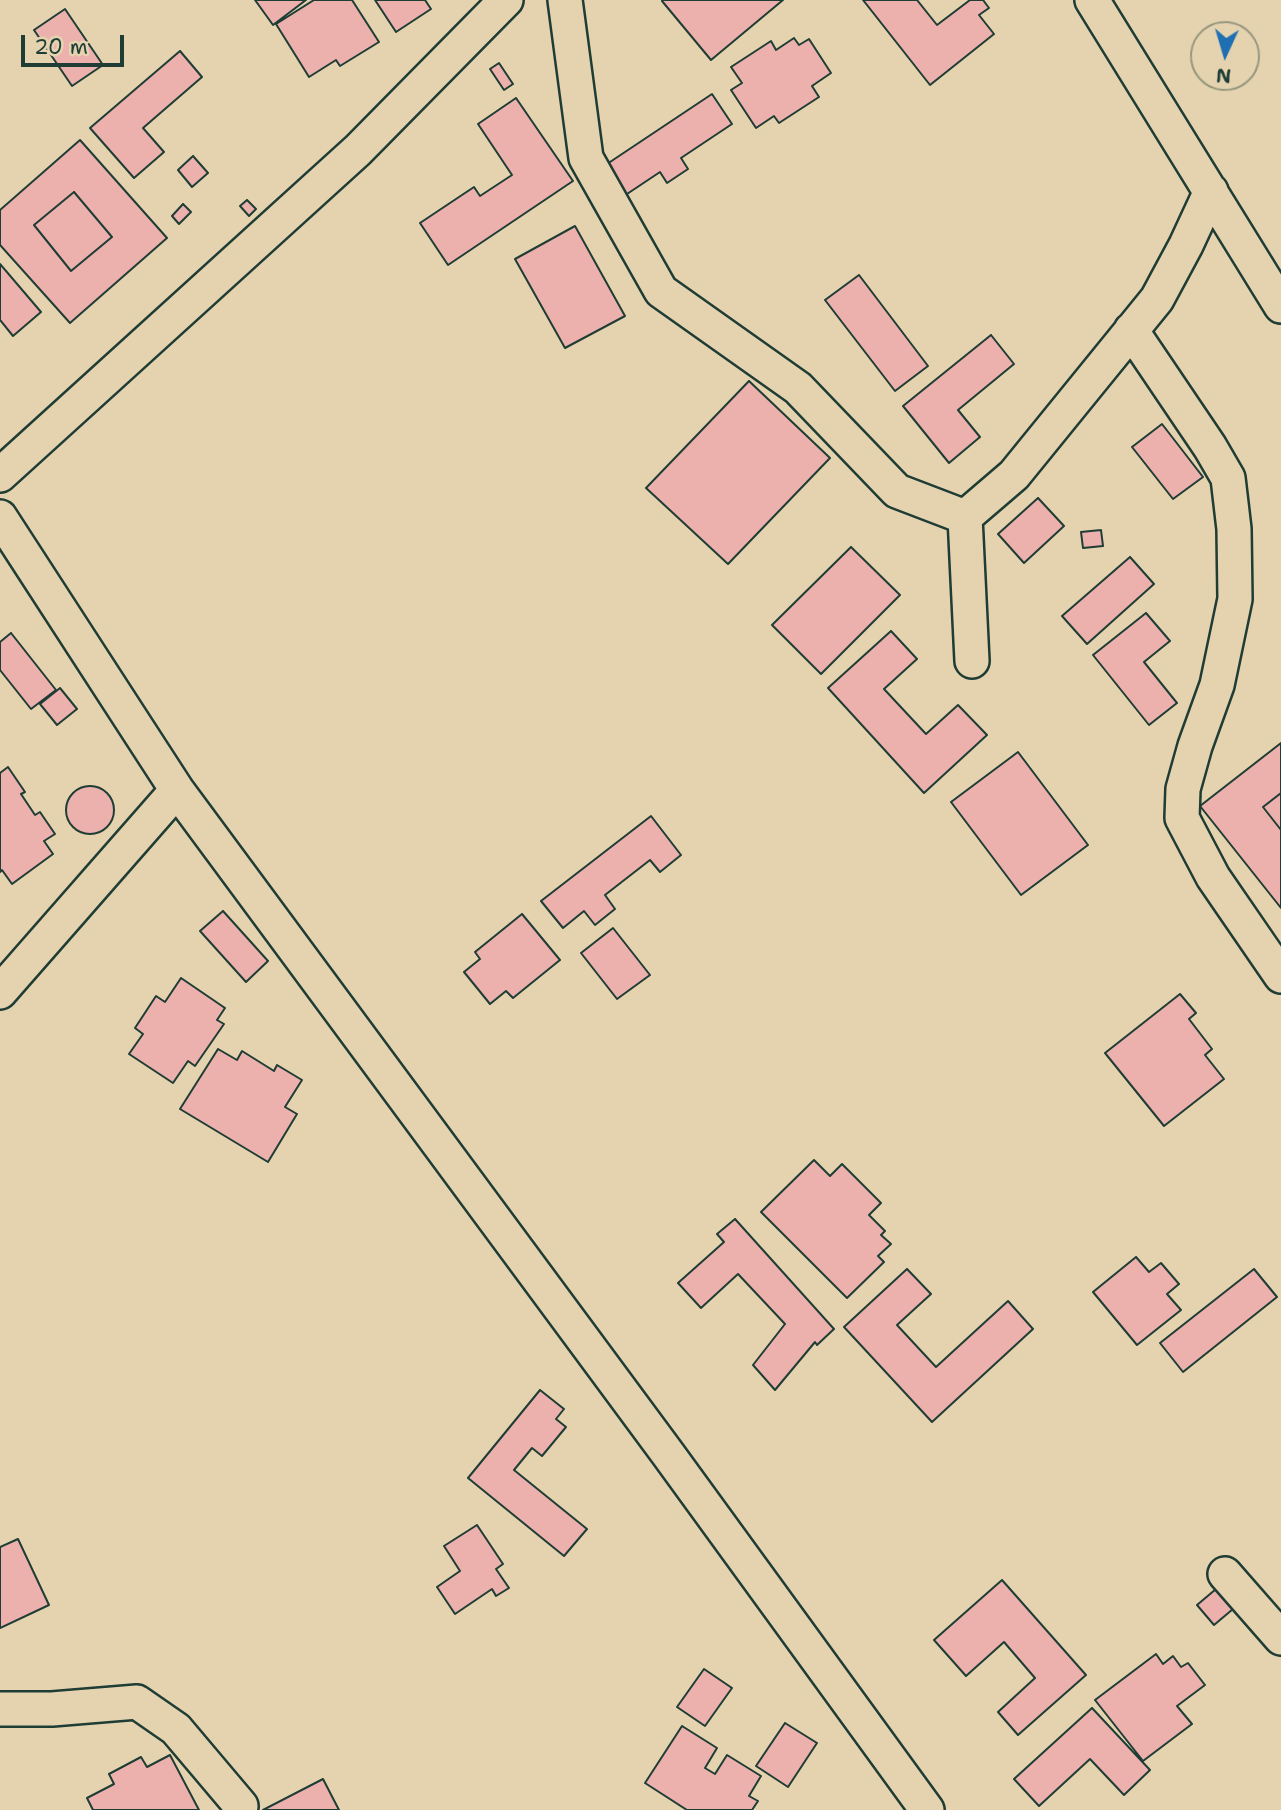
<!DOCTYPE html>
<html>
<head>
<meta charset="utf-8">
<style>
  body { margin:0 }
  #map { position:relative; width:1281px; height:1810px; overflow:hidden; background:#e5d3b0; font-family:"Shantell Sans",sans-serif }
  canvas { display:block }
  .north { position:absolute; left:1190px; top:21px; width:70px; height:70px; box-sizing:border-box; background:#e5d3b0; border:2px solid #96977e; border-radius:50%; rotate:184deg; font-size:19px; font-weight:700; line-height:28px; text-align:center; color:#1f3d34 }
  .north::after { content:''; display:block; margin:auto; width:24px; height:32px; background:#1f6fb2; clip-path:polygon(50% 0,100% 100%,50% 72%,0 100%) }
  .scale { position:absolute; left:21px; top:35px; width:103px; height:32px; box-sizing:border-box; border:4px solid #1f3d34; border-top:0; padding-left:9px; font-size:21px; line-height:24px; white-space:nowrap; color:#1f3d34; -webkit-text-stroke:5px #e5d3b0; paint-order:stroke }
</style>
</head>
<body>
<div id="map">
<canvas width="1281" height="1810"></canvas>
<div class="north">N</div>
<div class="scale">20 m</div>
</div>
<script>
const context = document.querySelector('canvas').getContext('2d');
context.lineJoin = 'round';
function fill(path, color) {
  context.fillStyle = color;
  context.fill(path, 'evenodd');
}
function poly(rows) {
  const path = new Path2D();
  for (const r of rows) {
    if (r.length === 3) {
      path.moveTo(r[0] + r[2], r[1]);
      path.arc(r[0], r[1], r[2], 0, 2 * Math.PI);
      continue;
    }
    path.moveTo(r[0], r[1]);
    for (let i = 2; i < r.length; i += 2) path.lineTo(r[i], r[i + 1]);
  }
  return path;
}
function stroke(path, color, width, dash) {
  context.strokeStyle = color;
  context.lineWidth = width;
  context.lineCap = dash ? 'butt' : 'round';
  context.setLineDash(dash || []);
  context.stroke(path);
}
const building = poly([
  [255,0,306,0,273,25,255,0],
  [314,0,352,0,379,42,340,66,336,60,309,77,276,24,314,0],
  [375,0,425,0,431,9,396,32,375,0],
  [663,0,783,0,711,60,662,1,663,0],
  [863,0,917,0,937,25,970,0,983,0,989,8,979,15,994,34,930,85,863,0],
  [65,9,103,65,72,86,34,30,65,9],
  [794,38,799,45,809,39,831,73,812,86,819,97,779,123,774,116,756,128,731,90,742,83,731,67,771,41,776,50,794,38],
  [180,51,202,77,143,128,164,152,134,178,90,128,180,51],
  [499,63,513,84,504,90,490,69,499,63],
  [712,94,732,124,681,158,688,169,667,183,660,172,624,196,604,166,712,94],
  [516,98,573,181,448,265,420,223,474,187,480,196,512,175,478,124,516,98],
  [80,140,167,238,70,323,0,245,0,210,80,140],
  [74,192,112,237,71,271,34,225,74,192],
  [193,156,208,173,192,187,178,170,193,156],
  [74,192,112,237,71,271,34,225,74,192],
  [247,200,256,209,249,216,240,206,247,200],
  [183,204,191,212,179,224,172,216,183,204],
  [575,226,625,316,565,348,515,259,575,226],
  [0,264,41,312,13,336,0,320,0,264],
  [859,275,928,366,895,391,825,300,859,275],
  [991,335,1014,364,958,410,980,437,949,463,903,406,991,335],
  [749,381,830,458,728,564,646,488,749,381],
  [1162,424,1203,477,1173,499,1132,447,1162,424],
  [1038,498,1064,526,1024,563,998,534,1038,498],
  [1101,530,1103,546,1083,548,1081,532,1101,530],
  [851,547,900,595,821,674,772,625,851,547],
  [1130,557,1154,584,1087,644,1062,616,1130,557],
  [1146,613,1170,641,1144,662,1177,703,1149,725,1093,655,1146,613],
  [891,631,917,659,884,689,926,734,958,705,987,735,924,793,828,688,891,631],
  [11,633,56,690,31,709,0,670,0,642,11,633],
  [60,688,77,709,57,725,40,704,60,688],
  [1281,743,1281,793,1263,807,1281,830,1281,908,1200,806,1281,743],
  [1018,752,1088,845,1021,895,951,802,1018,752],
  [8,767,25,792,21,794,35,815,40,812,55,834,44,841,53,854,12,884,2,870,0,872,0,773,8,767],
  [90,810,24],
  [1281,793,1281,830,1263,807,1281,793],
  [651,816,681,855,660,872,650,860,605,895,615,909,595,925,584,911,563,928,541,901,651,816],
  [223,911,268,961,246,982,200,931,223,911],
  [522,914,560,960,513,998,506,991,490,1004,464,972,480,959,475,952,522,914],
  [613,928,650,975,617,999,581,953,613,928],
  [181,978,225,1008,217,1020,224,1024,195,1066,188,1061,173,1083,129,1054,143,1034,135,1028,156,996,165,1002,181,978],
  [1180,994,1196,1013,1189,1019,1212,1049,1205,1055,1224,1079,1164,1126,1105,1053,1180,994],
  [218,1049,237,1060,242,1051,274,1071,277,1065,302,1080,285,1107,297,1114,268,1162,180,1109,218,1049],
  [814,1160,830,1176,842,1164,881,1203,869,1215,885,1231,881,1235,891,1244,878,1256,884,1262,847,1298,761,1212,814,1160],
  [735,1219,834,1329,817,1345,815,1342,775,1390,753,1365,785,1324,738,1274,701,1308,678,1283,724,1242,717,1234,735,1219],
  [1136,1257,1149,1272,1161,1263,1179,1284,1167,1294,1181,1310,1137,1345,1093,1292,1136,1257],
  [907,1269,931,1294,897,1325,936,1367,1008,1301,1033,1329,932,1422,844,1327,907,1269],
  [1254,1269,1277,1297,1183,1372,1160,1343,1254,1269],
  [540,1390,564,1409,556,1419,566,1427,542,1456,532,1448,514,1470,587,1529,564,1556,468,1478,540,1390],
  [477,1525,503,1564,496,1569,509,1588,496,1596,492,1589,455,1614,437,1587,460,1571,444,1546,477,1525],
  [18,1539,49,1605,0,1628,0,1547,18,1539],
  [1002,1580,1086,1675,1018,1735,998,1712,1035,1678,1004,1642,966,1676,934,1640,1002,1580],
  [1216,1589,1233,1609,1214,1625,1197,1605,1216,1589],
  [1156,1654,1163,1664,1173,1656,1181,1667,1188,1663,1205,1685,1177,1706,1192,1724,1143,1761,1095,1700,1156,1654],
  [704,1669,732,1688,705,1726,677,1707,704,1669],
  [1092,1708,1150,1770,1124,1795,1090,1759,1039,1806,1014,1779,1092,1708],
  [785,1723,817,1743,788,1787,756,1766,785,1723],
  [682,1726,717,1748,705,1768,715,1774,727,1755,761,1776,749,1796,758,1801,752,1810,687,1810,645,1783,682,1726],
  [170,1755,199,1810,93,1810,87,1798,114,1784,109,1774,141,1757,147,1767,170,1755],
  [323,1779,339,1810,263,1810,323,1779]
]);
fill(building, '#ecb1ad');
stroke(building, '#1f3d34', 2);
const minor = poly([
  [565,0,586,158,661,291,798,388,897,491,965,517],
  [1092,0,1281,306],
  [1131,330,1210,447,1228,478,1234,529,1235,599,1217,685,1195,746,1183,789,1182,818,1213,877,1281,976],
  [0,475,358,150,506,0],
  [0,517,177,790,668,1454,927,1810],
  [972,661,965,517,1014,475,1157,299,1186,245,1211,191],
  [0,992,177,790],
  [1225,1574,1281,1638],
  [0,1709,52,1709,137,1702,176,1729,241,1806]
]);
stroke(minor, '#1f3d34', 38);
stroke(minor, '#e5d3b0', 33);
</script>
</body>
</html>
